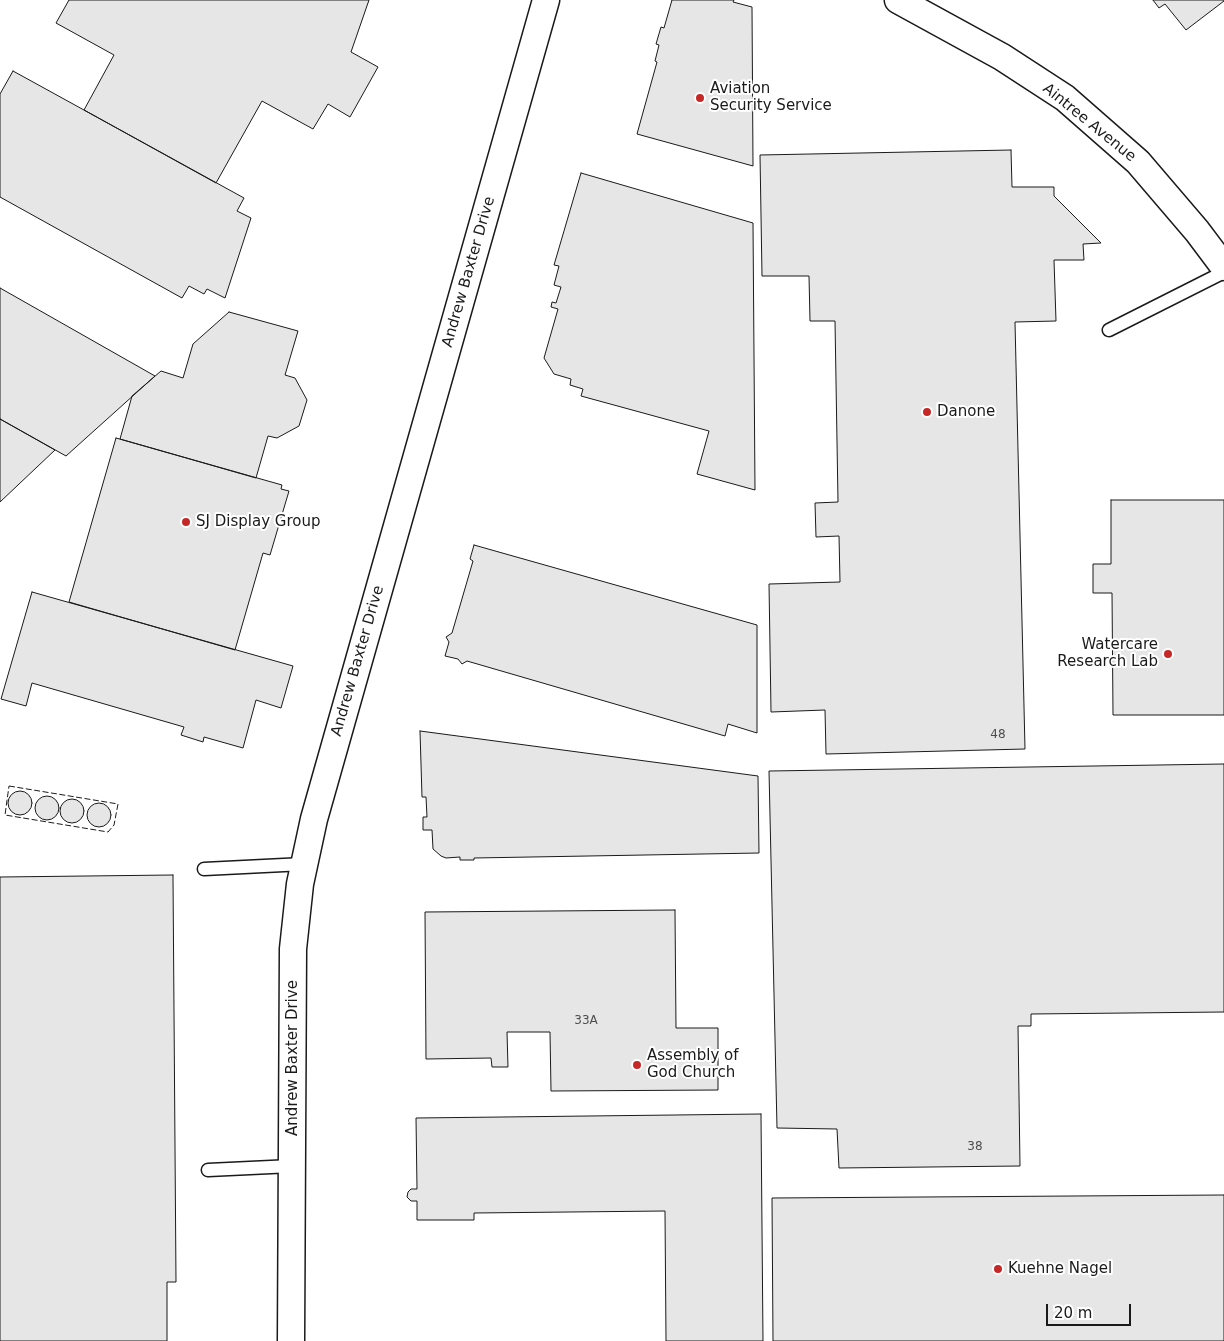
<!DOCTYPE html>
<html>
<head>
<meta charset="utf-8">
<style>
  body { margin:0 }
  #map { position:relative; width:1224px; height:1341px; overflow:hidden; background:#fff; font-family:"DejaVu Sans",sans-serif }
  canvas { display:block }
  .scale { position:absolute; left:1046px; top:1304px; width:85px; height:22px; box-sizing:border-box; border:2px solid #1a1a1a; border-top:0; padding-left:6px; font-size:15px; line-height:18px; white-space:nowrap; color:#1a1a1a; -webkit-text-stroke:4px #fff; paint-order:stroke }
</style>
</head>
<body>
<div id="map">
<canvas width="1224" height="1341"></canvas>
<div class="scale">20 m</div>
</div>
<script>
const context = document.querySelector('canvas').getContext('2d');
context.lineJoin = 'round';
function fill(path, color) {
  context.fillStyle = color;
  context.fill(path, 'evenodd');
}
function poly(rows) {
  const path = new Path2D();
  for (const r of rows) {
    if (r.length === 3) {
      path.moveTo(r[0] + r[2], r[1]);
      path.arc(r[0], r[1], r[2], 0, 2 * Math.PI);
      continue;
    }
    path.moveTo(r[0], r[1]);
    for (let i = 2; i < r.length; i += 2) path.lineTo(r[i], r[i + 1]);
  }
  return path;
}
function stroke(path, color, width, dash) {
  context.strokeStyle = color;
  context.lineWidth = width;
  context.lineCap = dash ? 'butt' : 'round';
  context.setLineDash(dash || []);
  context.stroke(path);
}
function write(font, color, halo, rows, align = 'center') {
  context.font = font + ' "DejaVu Sans",sans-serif';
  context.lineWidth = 4;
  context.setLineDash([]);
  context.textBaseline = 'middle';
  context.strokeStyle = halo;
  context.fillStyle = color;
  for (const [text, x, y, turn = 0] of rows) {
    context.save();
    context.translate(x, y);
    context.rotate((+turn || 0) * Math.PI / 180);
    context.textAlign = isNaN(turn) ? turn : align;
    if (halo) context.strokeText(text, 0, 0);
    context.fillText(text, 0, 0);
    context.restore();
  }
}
const building = poly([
  [69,0,369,0,351,52,378,67,350,117,328,104,313,129,262,101,216,183,84,110,114,55,56,23,69,0],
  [672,0,734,0,733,2,752,7,753,166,637,134,657,62,655,61,659,45,656,44,661,27,664,28,672,0],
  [1153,0,1224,0,1224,1,1186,30,1165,4,1159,8,1153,0],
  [13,71,244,198,237,211,251,218,225,298,207,289,204,294,189,286,182,298,0,197,0,94,13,71],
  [1011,150,1012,187,1054,187,1054,196,1101,243,1083,244,1084,260,1054,260,1056,321,1015,322,1025,749,826,754,825,710,771,712,769,584,840,582,839,536,816,537,815,503,838,502,835,321,810,321,809,276,762,276,760,155,1011,150],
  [581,173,753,223,755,490,697,474,709,431,581,396,583,389,570,385,571,379,554,374,544,358,558,309,551,307,552,302,556,303,561,287,554,285,559,266,554,265,581,173],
  [0,288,155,376,66,456,0,419,0,288],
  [229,312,298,331,285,375,295,378,307,400,299,426,277,438,268,436,256,478,120,439,132,396,161,371,183,378,193,344,229,312],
  [0,419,55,450,0,502,0,419],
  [116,438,282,485,281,489,289,491,270,555,263,553,235,650,69,602,116,438],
  [1111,500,1224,500,1224,715,1113,715,1112,593,1093,593,1093,564,1111,564,1111,500],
  [474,545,757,625,757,733,728,724,725,736,467,661,462,664,458,659,445,656,449,642,446,637,452,633,473,561,470,559,474,545],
  [32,592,293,666,281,708,256,700,243,748,204,737,203,742,181,735,184,727,32,683,26,706,1,699,32,592],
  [420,731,758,776,759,853,474,858,474,860,460,860,460,857,446,858,441,856,433,849,432,830,423,830,423,817,427,817,426,797,422,797,420,731],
  [1224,764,1224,1012,1031,1014,1031,1026,1018,1026,1020,1166,839,1168,837,1129,777,1128,769,771,1224,764],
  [20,803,12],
  [47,808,12],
  [72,811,12],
  [99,815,12],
  [173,875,176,1282,167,1282,167,1341,0,1341,0,877,173,875],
  [675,910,676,1028,718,1028,718,1090,551,1091,550,1032,507,1032,508,1067,492,1067,491,1058,426,1059,425,912,675,910],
  [761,1114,763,1341,666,1341,665,1211,474,1213,474,1220,417,1220,417,1201,411,1201,407,1197,408,1192,411,1189,417,1189,416,1118,761,1114],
  [1224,1195,1224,1341,773,1341,772,1198,1224,1195]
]);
fill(building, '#e6e6e6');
stroke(building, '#1a1a1a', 1);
const service = poly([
  [1109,330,1224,272],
  [204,869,304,864],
  [208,1170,292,1166]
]);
const minor = poly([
  [898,0,1002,57,1065,98,1138,162,1197,231,1224,267],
  [291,1341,293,949,300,884,314,819,546,0]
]);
stroke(service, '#1a1a1a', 15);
stroke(minor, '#1a1a1a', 29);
stroke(service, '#fff', 12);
stroke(minor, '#fff', 26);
stroke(poly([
  [9,786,118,804,114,825,108,832,5,815,9,786]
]), '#1a1a1a', 1, [6, 2.5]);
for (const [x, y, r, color] of [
  [700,98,5,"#c62828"],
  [927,412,5,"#c62828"],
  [186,522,5,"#c62828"],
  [1168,654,5,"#c62828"],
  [637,1065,5,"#c62828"],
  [998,1269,5,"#c62828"]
]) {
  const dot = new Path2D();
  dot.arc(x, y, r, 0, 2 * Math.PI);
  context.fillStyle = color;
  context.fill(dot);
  stroke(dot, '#fff', 2);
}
write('12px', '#4d4d4d', null, [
  ["48",998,735],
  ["33A",586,1021],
  ["38",975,1147]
]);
write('15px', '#1a1a1a', '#fff', [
  ["Aviation",710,89],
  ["Security Service",710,106],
  ["Danone",937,412],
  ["SJ Display Group",196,522],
  ["Watercare",1158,645,"right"],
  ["Research Lab",1158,662,"right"],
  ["Assembly of",647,1056],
  ["God Church",647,1073],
  ["Kuehne Nagel",1008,1269]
], 'left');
write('15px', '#1a1a1a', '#fff', [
  ["Aintree Avenue",1089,123,39],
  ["Andrew Baxter Drive",469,272,-74],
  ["Andrew Baxter Drive",358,661,-74],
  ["Andrew Baxter Drive",293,1058,-90]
]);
</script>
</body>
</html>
